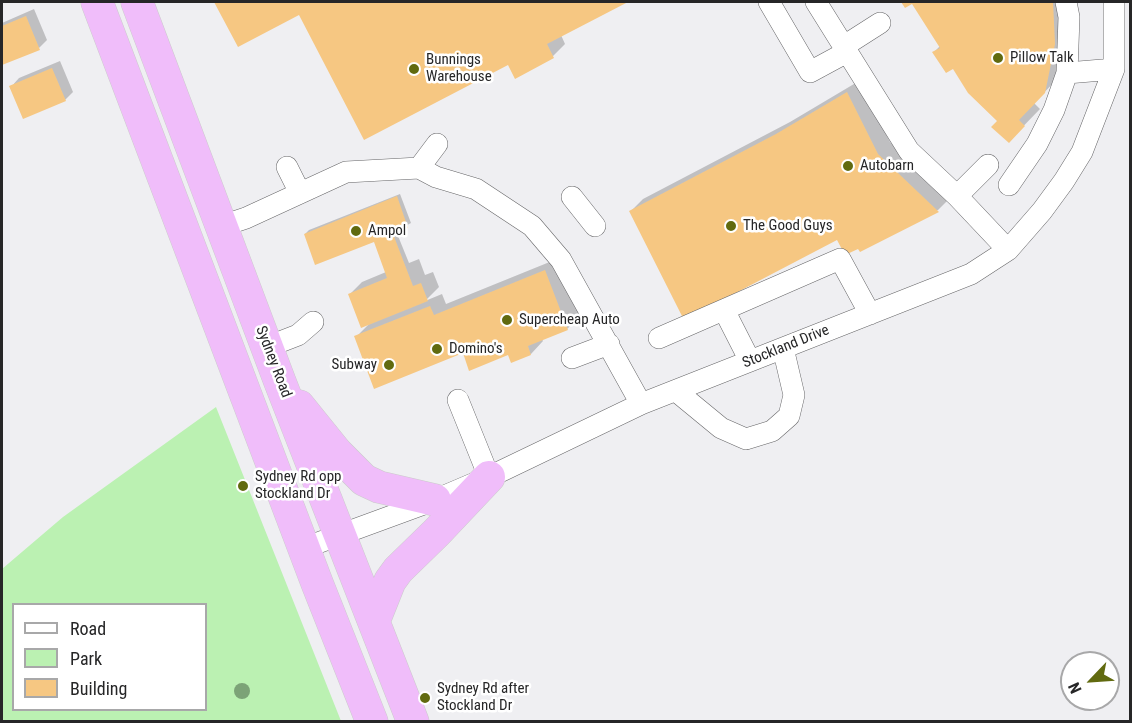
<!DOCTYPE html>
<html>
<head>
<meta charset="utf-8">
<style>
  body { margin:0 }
  #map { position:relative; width:1132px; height:723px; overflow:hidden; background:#efeff2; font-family:"Roboto Condensed",sans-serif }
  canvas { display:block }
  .frame { position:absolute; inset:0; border:3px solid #262627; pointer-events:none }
  .legend { position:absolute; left:12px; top:603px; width:195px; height:108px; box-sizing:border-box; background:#fff; border:2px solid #a8a8a9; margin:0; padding:8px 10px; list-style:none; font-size:18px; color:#262627 }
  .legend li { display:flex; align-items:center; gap:12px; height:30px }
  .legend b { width:30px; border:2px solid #a8a8a9 }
  .north { position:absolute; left:1060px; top:651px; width:60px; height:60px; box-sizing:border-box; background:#fff; border:2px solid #a8a8a9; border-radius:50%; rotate:245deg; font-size:16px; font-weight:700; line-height:24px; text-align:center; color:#262627 }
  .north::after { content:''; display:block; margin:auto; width:21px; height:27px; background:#616a0f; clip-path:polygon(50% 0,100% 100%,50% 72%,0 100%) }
</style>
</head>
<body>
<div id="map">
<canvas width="1132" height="723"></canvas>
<div class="frame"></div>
<ul class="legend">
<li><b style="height:8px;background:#fff"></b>Road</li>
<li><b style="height:16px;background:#bbf1b2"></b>Park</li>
<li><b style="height:16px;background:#f6c782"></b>Building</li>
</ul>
<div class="north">N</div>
</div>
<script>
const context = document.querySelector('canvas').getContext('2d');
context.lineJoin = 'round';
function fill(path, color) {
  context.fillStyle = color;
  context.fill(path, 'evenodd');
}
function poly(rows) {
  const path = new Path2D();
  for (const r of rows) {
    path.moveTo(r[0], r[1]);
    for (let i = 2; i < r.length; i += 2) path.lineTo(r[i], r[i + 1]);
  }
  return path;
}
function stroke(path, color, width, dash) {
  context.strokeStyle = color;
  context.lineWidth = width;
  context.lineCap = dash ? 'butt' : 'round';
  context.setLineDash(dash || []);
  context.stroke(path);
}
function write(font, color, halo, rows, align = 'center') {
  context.font = font + ' "Roboto Condensed",sans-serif';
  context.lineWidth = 5;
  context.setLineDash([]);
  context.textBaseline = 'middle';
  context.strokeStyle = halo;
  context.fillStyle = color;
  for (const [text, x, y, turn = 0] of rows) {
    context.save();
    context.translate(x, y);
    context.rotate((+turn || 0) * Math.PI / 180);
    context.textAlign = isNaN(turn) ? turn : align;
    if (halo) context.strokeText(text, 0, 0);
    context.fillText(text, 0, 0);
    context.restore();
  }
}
fill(poly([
  [216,407,341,721,2,721,2,569,63,517],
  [14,604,206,604,206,710,14,710]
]), '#bbf1b2');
fill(poly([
  [216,2,624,2,561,35,565,44,553,56,508,63,300,13,239,45],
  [903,2,1070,2,1061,75,1034,103,1040,109,1009,141,999,121,953,67,934,52,940,46,912,2,905,6],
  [34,9,47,40,39,48,2,64,2,23],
  [60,61,73,92,65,100,11,87,19,78],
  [859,81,890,142,950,198,938,210,861,250,838,238,631,211,643,199,790,122],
  [400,194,411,223,396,231,409,263,419,259,425,275,433,272,439,287,425,301,442,294,446,304,557,259,580,317,567,329,542,339,543,341,531,354,512,361,509,353,356,337,371,322,350,294,362,282,386,272,374,240,305,234,309,230]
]), '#0003');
fill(poly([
  [214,2,628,2,547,44,554,58,515,79,508,65,364,140,299,15,238,47],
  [901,2,1053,2,1055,44,1045,93,1019,120,1025,126,1009,143,991,127,997,121,968,93,953,69,946,73,932,52,940,48,912,4,905,8],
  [26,16,40,50,2,65,2,26],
  [52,68,66,101,23,119,9,86],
  [847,92,878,154,939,212,860,252,858,249,845,255,837,240,684,320,629,211,776,134],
  [397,196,408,228,393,234,413,286,421,283,428,301,361,328,348,294,387,278,374,242,315,265,304,234],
  [545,270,568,330,528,346,531,355,511,363,508,355,469,371,463,353,374,389,354,336,430,306,434,315]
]), '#f6c782');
const minor = poly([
  [769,2,810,72,847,52],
  [816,2,909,151,957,196,1008,250],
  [844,46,880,23],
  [1067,73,1114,69],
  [437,144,419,168,436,177,476,189,532,226,561,260,641,404],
  [287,167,300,193],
  [1009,185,1037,144,1054,110,1067,73,1069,17,1066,2],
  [957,196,988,165],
  [572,197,595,226],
  [222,226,246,218,346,172,419,168],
  [724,310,750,361],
  [659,338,840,259,870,314],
  [267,347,298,335,313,322],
  [572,358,609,344],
  [676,391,721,428,746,439,772,431,789,416,794,395,783,348],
  [458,400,489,477],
  [304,548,435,500,489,477,641,404,971,274,991,261,1008,250,1042,211,1064,181,1082,152,1114,69,1114,2]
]);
const highway = poly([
  [97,2,317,583,372,722],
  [137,2,280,382,413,722],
  [299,406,337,453,364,480,379,487,435,500],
  [374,621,390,581,398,570,437,532,489,477]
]);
stroke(minor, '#656567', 22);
stroke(highway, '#cbcbcb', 33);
stroke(minor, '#fff', 21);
stroke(highway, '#f0bdfa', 32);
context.fillStyle = '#7ca377';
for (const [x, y] of [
  [242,691]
]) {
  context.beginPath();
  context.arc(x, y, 8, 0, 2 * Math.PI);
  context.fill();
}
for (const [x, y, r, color] of [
  [998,58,6,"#616a0f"],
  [414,69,6,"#616a0f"],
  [848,166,6,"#616a0f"],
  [731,226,6,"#616a0f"],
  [356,231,6,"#616a0f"],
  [507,320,6,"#616a0f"],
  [437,349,6,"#616a0f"],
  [389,365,6,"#616a0f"],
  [243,486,6,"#616a0f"],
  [425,698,6,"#616a0f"]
]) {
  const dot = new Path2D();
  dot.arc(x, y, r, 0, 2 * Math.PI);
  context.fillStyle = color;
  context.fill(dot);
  stroke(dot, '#fff', 2);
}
write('15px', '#262627', '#fff', [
  ["Pillow Talk",1010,58],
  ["Bunnings",426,60],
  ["Warehouse",426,77],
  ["Autobarn",860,166],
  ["The Good Guys",743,226],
  ["Ampol",368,231],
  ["Supercheap Auto",519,320],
  ["Domino's",449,349],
  ["Subway",377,365,"right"],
  ["Sydney Rd opp",255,477],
  ["Stockland Dr",255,494],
  ["Sydney Rd after",437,689],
  ["Stockland Dr",437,706]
], 'left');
write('15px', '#262627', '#fff', [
  ["Stockland Drive",786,347,-22],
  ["Sydney Road",273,362,69]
]);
</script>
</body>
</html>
